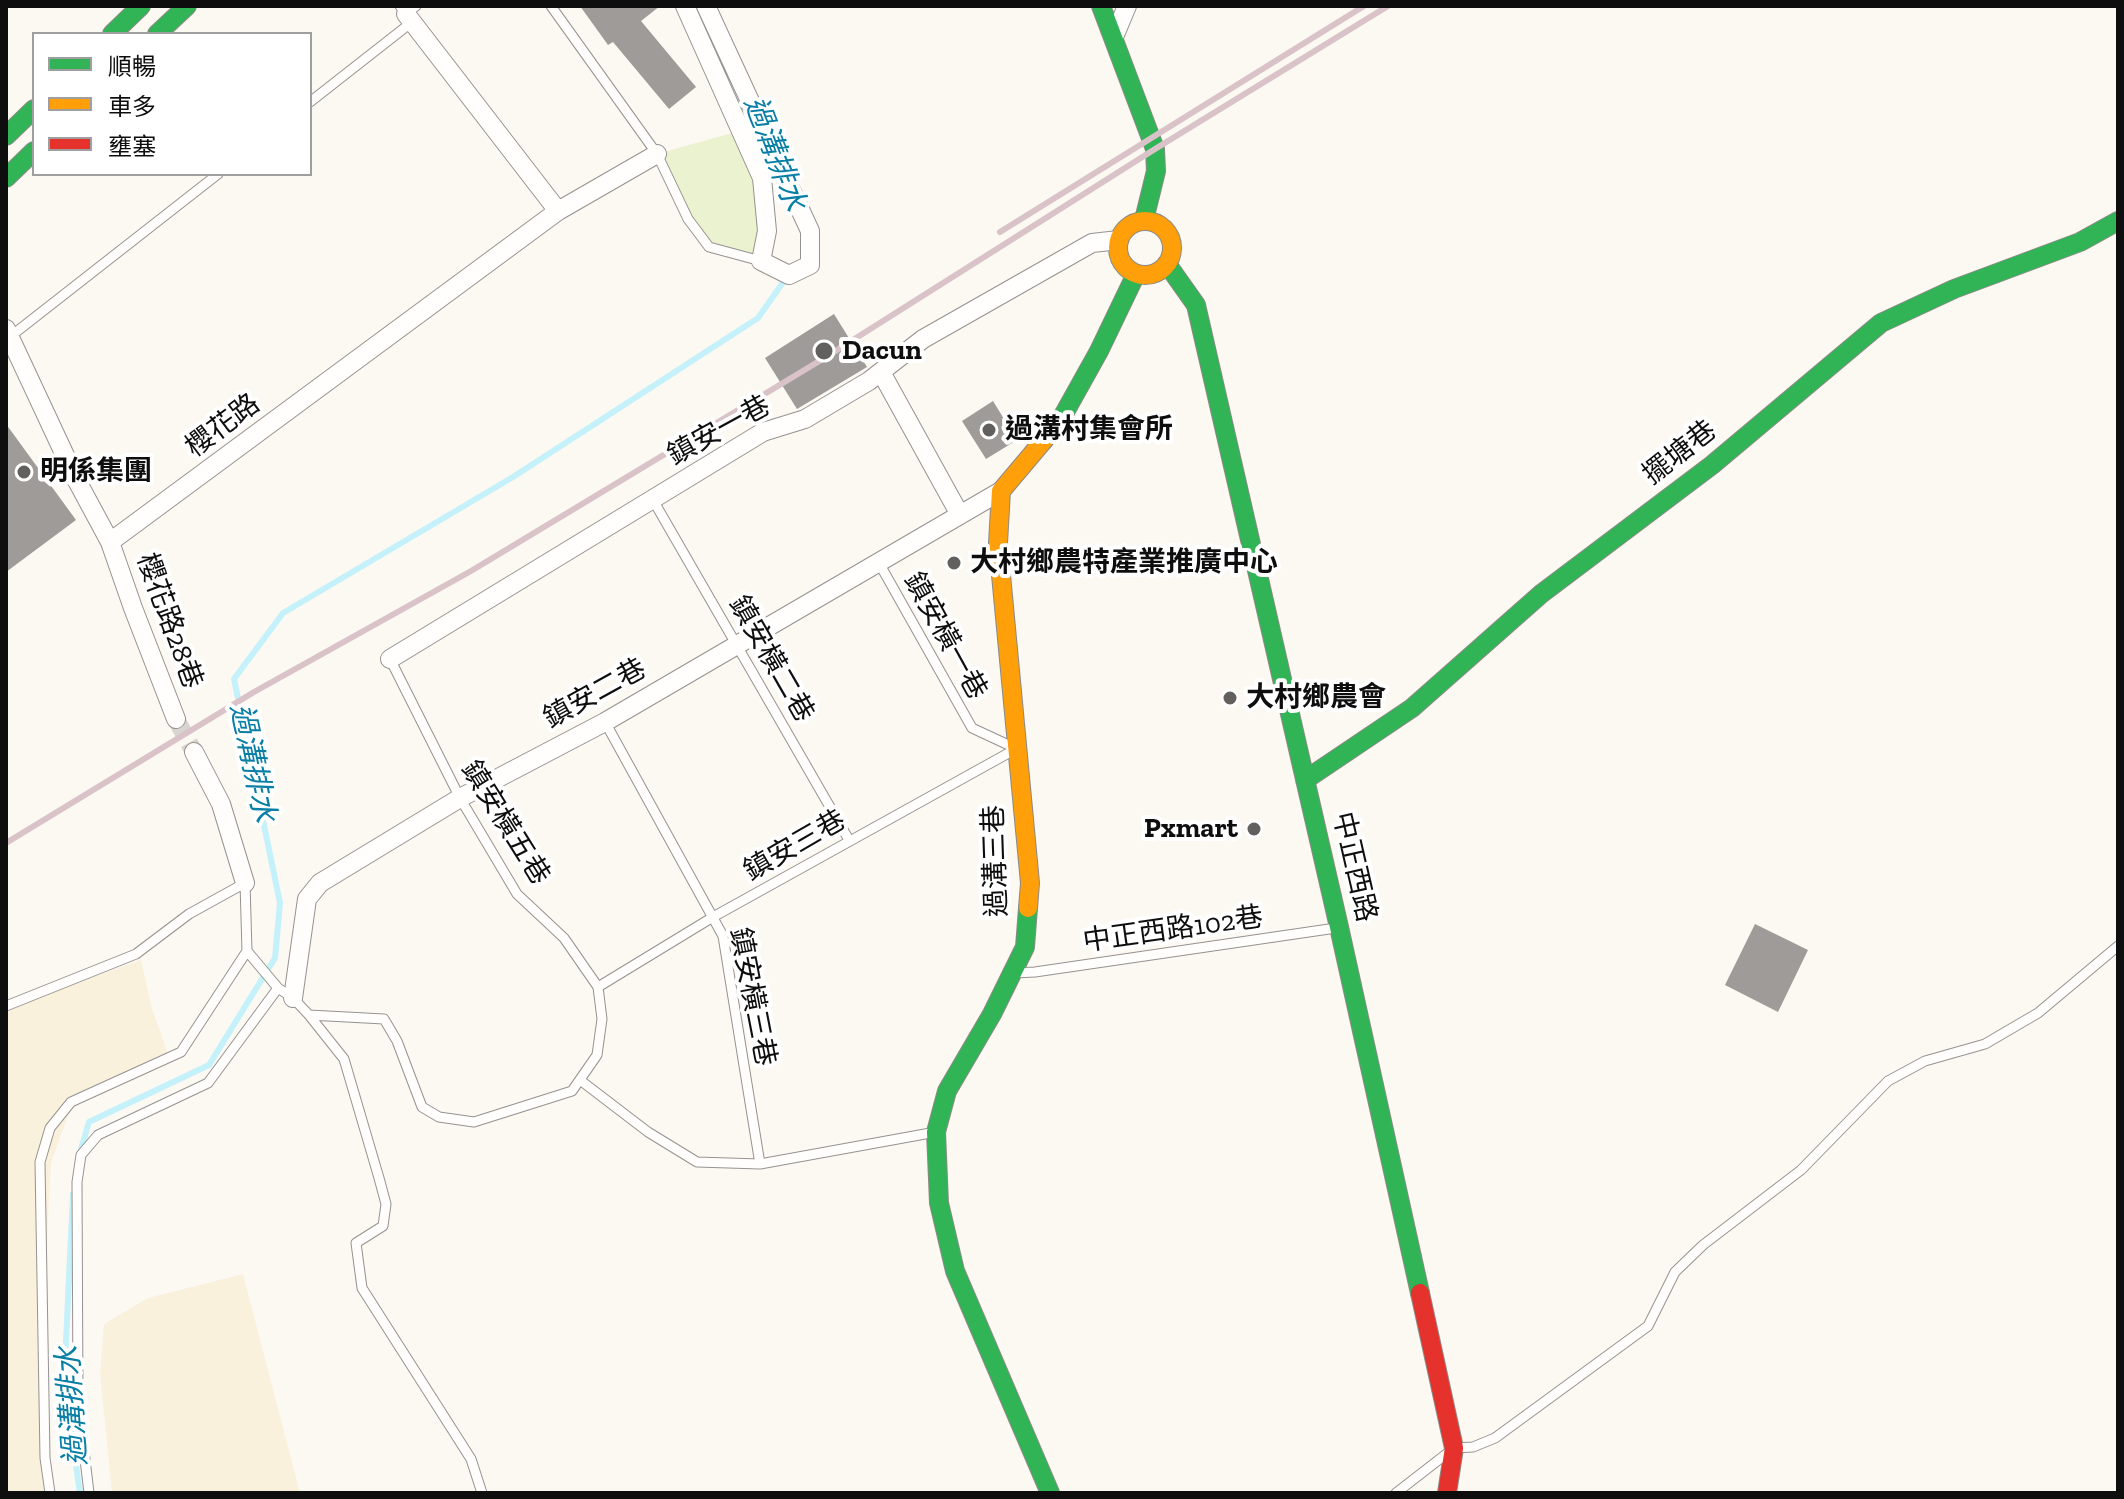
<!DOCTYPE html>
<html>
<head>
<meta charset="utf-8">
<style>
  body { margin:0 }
  #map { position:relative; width:2124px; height:1499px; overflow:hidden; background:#fcf8f2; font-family:"Zilla Slab","Noto Sans TC",serif }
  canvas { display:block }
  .frame { position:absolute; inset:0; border:8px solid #0e0e0e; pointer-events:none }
  .legend { position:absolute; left:32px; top:32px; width:280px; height:144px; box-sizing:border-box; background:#fff; border:2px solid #9f9f9f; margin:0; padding:10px 14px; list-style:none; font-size:24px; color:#0e0e0e }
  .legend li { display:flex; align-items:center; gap:16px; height:40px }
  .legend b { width:40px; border:2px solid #9f9f9f }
</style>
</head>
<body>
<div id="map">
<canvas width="2124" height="1499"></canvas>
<div class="frame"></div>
<ul class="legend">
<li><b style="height:10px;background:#30b455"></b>順暢</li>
<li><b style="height:10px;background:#ff9f0a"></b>車多</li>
<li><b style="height:10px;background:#e5322d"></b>壅塞</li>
</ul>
</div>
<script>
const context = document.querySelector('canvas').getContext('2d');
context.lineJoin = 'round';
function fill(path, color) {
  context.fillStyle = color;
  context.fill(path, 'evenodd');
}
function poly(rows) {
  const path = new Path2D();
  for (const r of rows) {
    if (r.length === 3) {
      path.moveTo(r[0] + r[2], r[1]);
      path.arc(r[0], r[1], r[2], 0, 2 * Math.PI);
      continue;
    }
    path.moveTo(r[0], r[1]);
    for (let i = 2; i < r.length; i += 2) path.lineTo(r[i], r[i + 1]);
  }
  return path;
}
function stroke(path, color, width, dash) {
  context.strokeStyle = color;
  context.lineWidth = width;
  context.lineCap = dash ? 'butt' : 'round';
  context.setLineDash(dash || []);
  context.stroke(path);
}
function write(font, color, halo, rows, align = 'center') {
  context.font = font + ' "Zilla Slab","Noto Sans TC",serif';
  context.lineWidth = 8;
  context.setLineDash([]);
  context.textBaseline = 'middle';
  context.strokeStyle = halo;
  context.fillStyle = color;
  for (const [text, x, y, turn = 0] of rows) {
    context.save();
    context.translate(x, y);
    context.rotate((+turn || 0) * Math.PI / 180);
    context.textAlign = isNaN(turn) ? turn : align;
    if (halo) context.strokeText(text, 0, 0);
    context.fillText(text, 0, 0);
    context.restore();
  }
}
fill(poly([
  [141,960,152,1009,171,1062,71,1107,51,1163,39,1396,53,1493,6,1493,6,1013,24,1002],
  [243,1274,300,1493,112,1493,100,1374,104,1324,148,1298]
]), '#faf1dd');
fill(poly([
  [743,130,767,231,761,261,709,247,657,154]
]), '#ebf2cf');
stroke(poly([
  [79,1156,89,1122,209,1065,275,958,280,903,234,679,283,613,513,477,758,318,786,278],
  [73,1194,64,1383,80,1493]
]), '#c5f1fa', 6);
fill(poly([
  [580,6,660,6,641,21,696,87,669,109,613,42,608,45],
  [834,314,867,367,797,409,765,358],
  [993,401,1017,440,986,459,962,421],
  [6,424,76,520,6,572],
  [1755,924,1808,950,1778,1012,1725,985]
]), '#9f9b98');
stroke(poly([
  [176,719,194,752]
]), '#d8d5d0', 18, [18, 9]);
const lane = poly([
  [400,6,406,14,416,6],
  [551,6,657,154,688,219,709,247,761,261],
  [310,102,412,22],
  [11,336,218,174],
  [653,500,849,840],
  [879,563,972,728,1015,748],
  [605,722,723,936,760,1164],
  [1014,973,1035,972,1336,928],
  [598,987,713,917,1014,750],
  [6,1006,136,954,189,914,245,883,247,951,278,988,293,998,309,1015,344,1059,379,1178,386,1204,383,1226,356,1243,362,1288,471,1459,482,1493],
  [309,1015,384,1019,397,1041,422,1107,439,1117,474,1122,572,1091,597,1055,602,1019,598,987,564,938,517,894,460,798,390,659],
  [580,1080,648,1132,697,1162,760,1164,936,1132],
  [50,1493,45,1458,40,1162,50,1128,71,1102,181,1052,247,951],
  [89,1493,78,1400,77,1182,81,1155,98,1135,208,1083,278,988],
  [1396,1493,1454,1448,1473,1447,1495,1438,1648,1326,1675,1272,1703,1245,1801,1170,1888,1081,1925,1061,1985,1044,2038,1013,2118,946]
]);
const street = poly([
  [685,6,762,178,767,231,761,261,789,275,810,265,810,231,706,6],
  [406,14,558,211],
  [1114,37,1127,6],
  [6,329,76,479,110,542,133,608,176,719],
  [881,372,960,515],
  [110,542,558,211,657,154],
  [390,659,763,432,805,419,869,381,923,339,1092,243,1119,240],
  [194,752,221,804,245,883],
  [293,998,307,899,320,883,460,798,605,722,1001,491]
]);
const fast = poly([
  [1101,6,1155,149,1156,171,1144,220],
  [112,34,141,6],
  [157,34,187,6],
  [6,136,34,109],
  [6,178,34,151],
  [1167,264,1196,305,1339,927,1420,1293],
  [1044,440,1060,421,1099,351,1136,274],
  [1305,780,1412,708,1541,594,1712,465,1881,323,1954,289,2080,242,2118,221],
  [1028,908,1025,947,992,1014,947,1091,936,1132,939,1203,955,1271,1050,1493]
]);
const slow = poly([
  [1145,248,27],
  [1028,908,1030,883,998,543,1001,491,1044,440]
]);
const jam = poly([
  [1420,1293,1454,1448,1447,1493]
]);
stroke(lane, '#959391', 11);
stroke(street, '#959391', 20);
stroke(fast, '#8c8a87', 20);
stroke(slow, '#8c8a87', 20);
stroke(jam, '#8c8a87', 20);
stroke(lane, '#fffefd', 9);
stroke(street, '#fffefd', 18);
stroke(fast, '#30b455', 18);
stroke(slow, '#ff9f0a', 18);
stroke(jam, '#e5322d', 18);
stroke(poly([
  [1000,232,1364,6],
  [6,843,254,692,471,571,826,357,1155,149,1388,6]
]), '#d9c3c8', 6);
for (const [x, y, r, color] of [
  [824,351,10,"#61605e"],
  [989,430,8,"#61605e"],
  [24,472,8,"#61605e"],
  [954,563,8,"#61605e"],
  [1230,698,8,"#61605e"],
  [1254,829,8,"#61605e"]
]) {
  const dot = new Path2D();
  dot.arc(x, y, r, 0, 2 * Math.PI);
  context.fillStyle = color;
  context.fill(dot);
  stroke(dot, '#fff', 3);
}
write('bold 28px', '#0e0e0e', '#fff', [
  ["Dacun",842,351],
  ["過溝村集會所",1005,430],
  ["明係集團",40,472],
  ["大村鄉農特產業推廣中心",970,563],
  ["大村鄉農會",1246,698],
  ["Pxmart",1238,829,"right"]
], 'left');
write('28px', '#0e0e0e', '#fff', [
  ["櫻花路",223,426,-37],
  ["鎮安一巷",719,431,-29],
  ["擺塘巷",1680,453,-38],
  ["櫻花路28巷",169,621,70],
  ["鎮安橫一巷",945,636,61],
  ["鎮安橫二巷",771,659,60],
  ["鎮安二巷",595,694,-29],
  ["鎮安橫五巷",505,823,58],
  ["鎮安三巷",795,846,-30],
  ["過溝三巷",996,861,-92],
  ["中正西路",1354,867,77],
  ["中正西路102巷",1173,930,-8],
  ["鎮安橫三巷",752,997,79]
]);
write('italic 30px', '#097fa6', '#fff', [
  ["過溝排水",774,154,69],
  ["過溝排水",252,763,78],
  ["過溝排水",73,1406,-94]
]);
</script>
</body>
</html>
